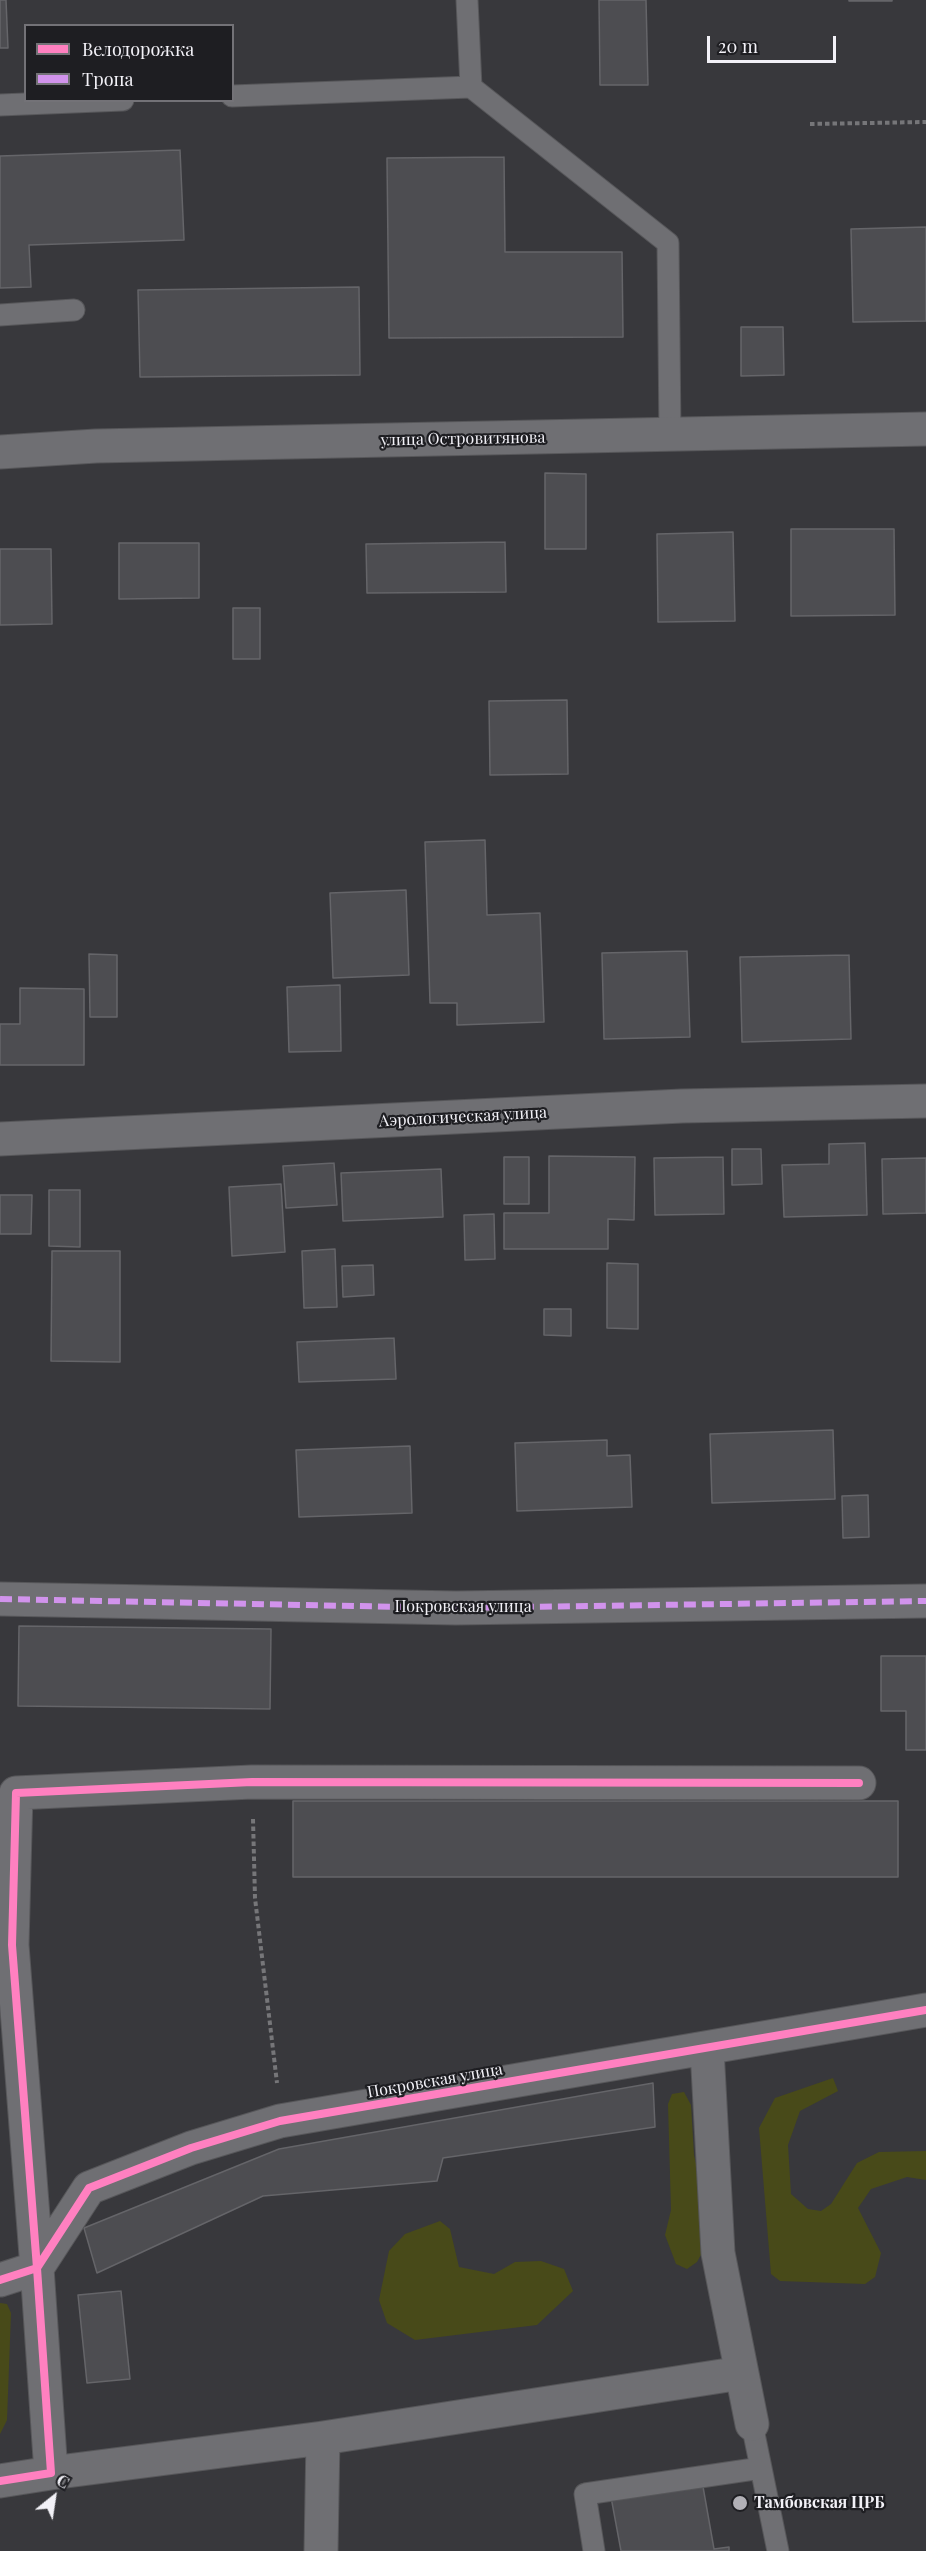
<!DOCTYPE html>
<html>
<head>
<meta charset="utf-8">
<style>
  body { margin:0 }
  #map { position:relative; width:926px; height:2551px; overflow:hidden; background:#38383c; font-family:"Playfair Display",serif }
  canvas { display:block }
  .legend { position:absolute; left:24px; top:24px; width:210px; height:78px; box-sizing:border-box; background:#1e1e22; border:2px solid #737277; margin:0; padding:8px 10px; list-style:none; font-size:18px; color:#f2f1f7 }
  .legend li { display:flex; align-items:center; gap:12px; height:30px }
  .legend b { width:30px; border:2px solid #737277 }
  .north { position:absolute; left:24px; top:2467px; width:60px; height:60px; -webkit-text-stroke:4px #1e1e22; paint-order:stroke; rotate:30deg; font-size:16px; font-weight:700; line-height:24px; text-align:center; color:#f2f1f7 }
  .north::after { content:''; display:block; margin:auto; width:21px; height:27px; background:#f2f1f7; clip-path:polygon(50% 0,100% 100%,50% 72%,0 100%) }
  .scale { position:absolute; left:707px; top:36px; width:129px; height:27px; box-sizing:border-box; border:3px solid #f2f1f7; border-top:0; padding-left:8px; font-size:18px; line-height:21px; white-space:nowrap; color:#f2f1f7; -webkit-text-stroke:4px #1e1e22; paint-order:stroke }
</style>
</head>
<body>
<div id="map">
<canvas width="926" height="2551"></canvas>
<ul class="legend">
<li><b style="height:8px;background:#ff80c0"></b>Велодорожка</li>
<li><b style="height:8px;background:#d193ec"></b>Тропа</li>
</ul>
<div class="north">С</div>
<div class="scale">20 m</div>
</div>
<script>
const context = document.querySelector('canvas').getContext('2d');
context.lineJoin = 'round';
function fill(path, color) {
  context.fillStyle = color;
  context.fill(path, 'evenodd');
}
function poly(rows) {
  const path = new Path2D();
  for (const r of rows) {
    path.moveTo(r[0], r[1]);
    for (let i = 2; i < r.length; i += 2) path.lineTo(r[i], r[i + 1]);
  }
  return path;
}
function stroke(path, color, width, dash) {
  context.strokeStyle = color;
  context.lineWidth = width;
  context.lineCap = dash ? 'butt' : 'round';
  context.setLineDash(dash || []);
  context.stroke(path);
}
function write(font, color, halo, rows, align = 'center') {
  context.font = font + ' "Playfair Display",serif';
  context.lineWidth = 4.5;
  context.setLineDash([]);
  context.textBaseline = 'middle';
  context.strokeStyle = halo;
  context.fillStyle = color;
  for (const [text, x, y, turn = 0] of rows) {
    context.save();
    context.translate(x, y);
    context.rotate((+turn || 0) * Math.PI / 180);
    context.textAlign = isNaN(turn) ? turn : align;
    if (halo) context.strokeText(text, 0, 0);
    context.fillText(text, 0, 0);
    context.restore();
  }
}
fill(poly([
  [833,2078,838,2091,800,2111,788,2145,791,2194,808,2209,821,2211,831,2204,857,2163,879,2152,926,2151,926,2180,907,2177,871,2189,858,2208,881,2253,875,2277,865,2284,780,2281,771,2274,759,2128,775,2098],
  [684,2092,691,2105,694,2155,705,2203,709,2240,697,2262,687,2269,676,2264,665,2235,671,2210,668,2104,672,2094],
  [440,2221,450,2229,459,2267,494,2274,515,2262,541,2261,564,2269,573,2291,537,2325,415,2340,387,2323,379,2300,389,2251,405,2234],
  [0,2303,7,2304,11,2313,7,2420,0,2434]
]), '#484a19');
const building = poly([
  [0,0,6,0,8,48,0,48,0,0],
  [599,0,646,0,648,85,600,85,599,0],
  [849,0,892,0,892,1,849,1,849,0],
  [180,150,184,240,29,245,31,287,0,288,0,156,180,150],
  [504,157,505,252,622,252,623,337,389,338,387,158,504,157],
  [926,227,926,321,853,322,851,229,926,227],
  [359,287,360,375,140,377,138,290,359,287],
  [741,327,783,327,784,375,741,376,741,327],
  [545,473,586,474,586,549,545,549,545,473],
  [791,529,894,529,895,615,791,616,791,529],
  [733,532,735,621,658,622,657,534,733,532],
  [505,542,506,592,367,593,366,544,505,542],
  [119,543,199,543,199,598,119,599,119,543],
  [0,549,51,549,52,624,0,625,0,549],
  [233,608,260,608,260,659,233,659,233,608],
  [567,700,568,774,490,775,489,701,567,700],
  [485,840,487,915,540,913,544,1022,457,1025,457,1003,430,1003,425,842,485,840],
  [406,890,409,975,333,978,330,893,406,890],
  [687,951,690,1037,604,1039,602,953,687,951],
  [89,954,117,955,117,1017,90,1017,89,954],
  [849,955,851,1039,742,1042,740,957,849,955],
  [340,985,341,1051,289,1052,287,987,340,985],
  [20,988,84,989,84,1065,0,1065,0,1024,20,1024,20,988],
  [865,1143,867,1215,784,1217,782,1165,829,1164,829,1144,865,1143],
  [732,1149,761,1149,762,1184,732,1185,732,1149],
  [549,1156,635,1157,634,1220,608,1219,608,1249,504,1249,504,1213,549,1213,549,1156],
  [504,1157,529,1157,529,1204,504,1204,504,1157],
  [723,1157,724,1214,655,1215,654,1158,723,1157],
  [926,1158,926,1213,883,1214,882,1159,926,1158],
  [334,1163,337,1205,286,1208,283,1166,334,1163],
  [441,1169,443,1217,343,1221,341,1173,441,1169],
  [281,1184,285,1252,232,1256,229,1187,281,1184],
  [49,1190,80,1190,80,1247,49,1246,49,1190],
  [0,1195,32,1195,31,1234,0,1234,0,1195],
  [494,1214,495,1259,465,1260,464,1215,494,1214],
  [335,1249,337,1307,304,1308,302,1251,335,1249],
  [52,1251,120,1251,120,1362,51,1361,52,1251],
  [607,1263,638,1264,638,1329,607,1328,607,1263],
  [373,1265,374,1295,343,1297,342,1266,373,1265],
  [544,1309,571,1309,571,1336,544,1335,544,1309],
  [394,1338,396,1379,299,1382,297,1342,394,1338],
  [833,1430,835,1499,712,1503,710,1434,833,1430],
  [607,1440,607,1456,630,1455,632,1507,517,1511,515,1443,607,1440],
  [410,1446,412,1513,299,1517,296,1450,410,1446],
  [868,1495,869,1537,843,1538,842,1496,868,1495],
  [19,1626,271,1629,270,1709,18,1706,19,1626],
  [881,1656,926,1656,926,1750,906,1750,906,1711,881,1711,881,1656],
  [293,1801,898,1801,898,1877,293,1877,293,1801],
  [653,2083,655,2127,443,2158,437,2181,263,2196,97,2273,84,2228,279,2149,653,2083],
  [121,2291,130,2379,87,2383,78,2295,121,2291],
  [702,2481,714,2549,729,2547,729,2551,621,2551,611,2497,702,2481]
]);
fill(building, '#4d4d51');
stroke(building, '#656569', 1.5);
const lane = poly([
  [467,0,471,87],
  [232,96,471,87,668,243,670,434],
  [0,105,123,100],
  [0,315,74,310],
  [752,2424,778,2551],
  [594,2551,585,2494,761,2468]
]);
const street = poly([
  [0,452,96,446,926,429],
  [0,1139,682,1106,926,1101],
  [0,1599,456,1608,926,1601],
  [707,2049,718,2253,752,2424],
  [0,2280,37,2268,89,2188,191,2148,280,2121,926,2010],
  [51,2473,323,2438,741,2373],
  [0,2481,51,2473,37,2268,12,1945,16,1793,252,1782,859,1783],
  [321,2551,323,2438]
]);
stroke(lane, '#57575a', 23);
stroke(street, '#57575a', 35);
stroke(poly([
  [810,124,926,122],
  [253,1819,255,1898,277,2083]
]), '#767679', 4, [4.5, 3]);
stroke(lane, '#6f6f73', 21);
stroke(street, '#6f6f73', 33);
stroke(poly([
  [0,1599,456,1608,926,1601]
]), '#d193ec', 6, [12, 6]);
stroke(poly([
  [0,2280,37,2268,89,2188,191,2148,280,2121,926,2010],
  [0,2481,51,2473,37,2268,12,1945,16,1793,252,1782,859,1783]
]), '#ff80c0', 8);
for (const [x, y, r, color] of [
  [740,2503,8,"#b1b0b6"]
]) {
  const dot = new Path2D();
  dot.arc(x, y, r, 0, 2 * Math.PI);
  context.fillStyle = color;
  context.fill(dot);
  stroke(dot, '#1e1e22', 2);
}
write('16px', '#f2f1f7', '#1e1e22', [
  ["улица Островитянова",463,439,-1],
  ["Аэрологическая улица",463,1117,-3],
  ["Покровская улица",463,1607],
  ["Покровская улица",435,2081,-10]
]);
write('bold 16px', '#f2f1f7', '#1e1e22', [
  ["Тамбовская ЦРБ",754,2503]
], 'left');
</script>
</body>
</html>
